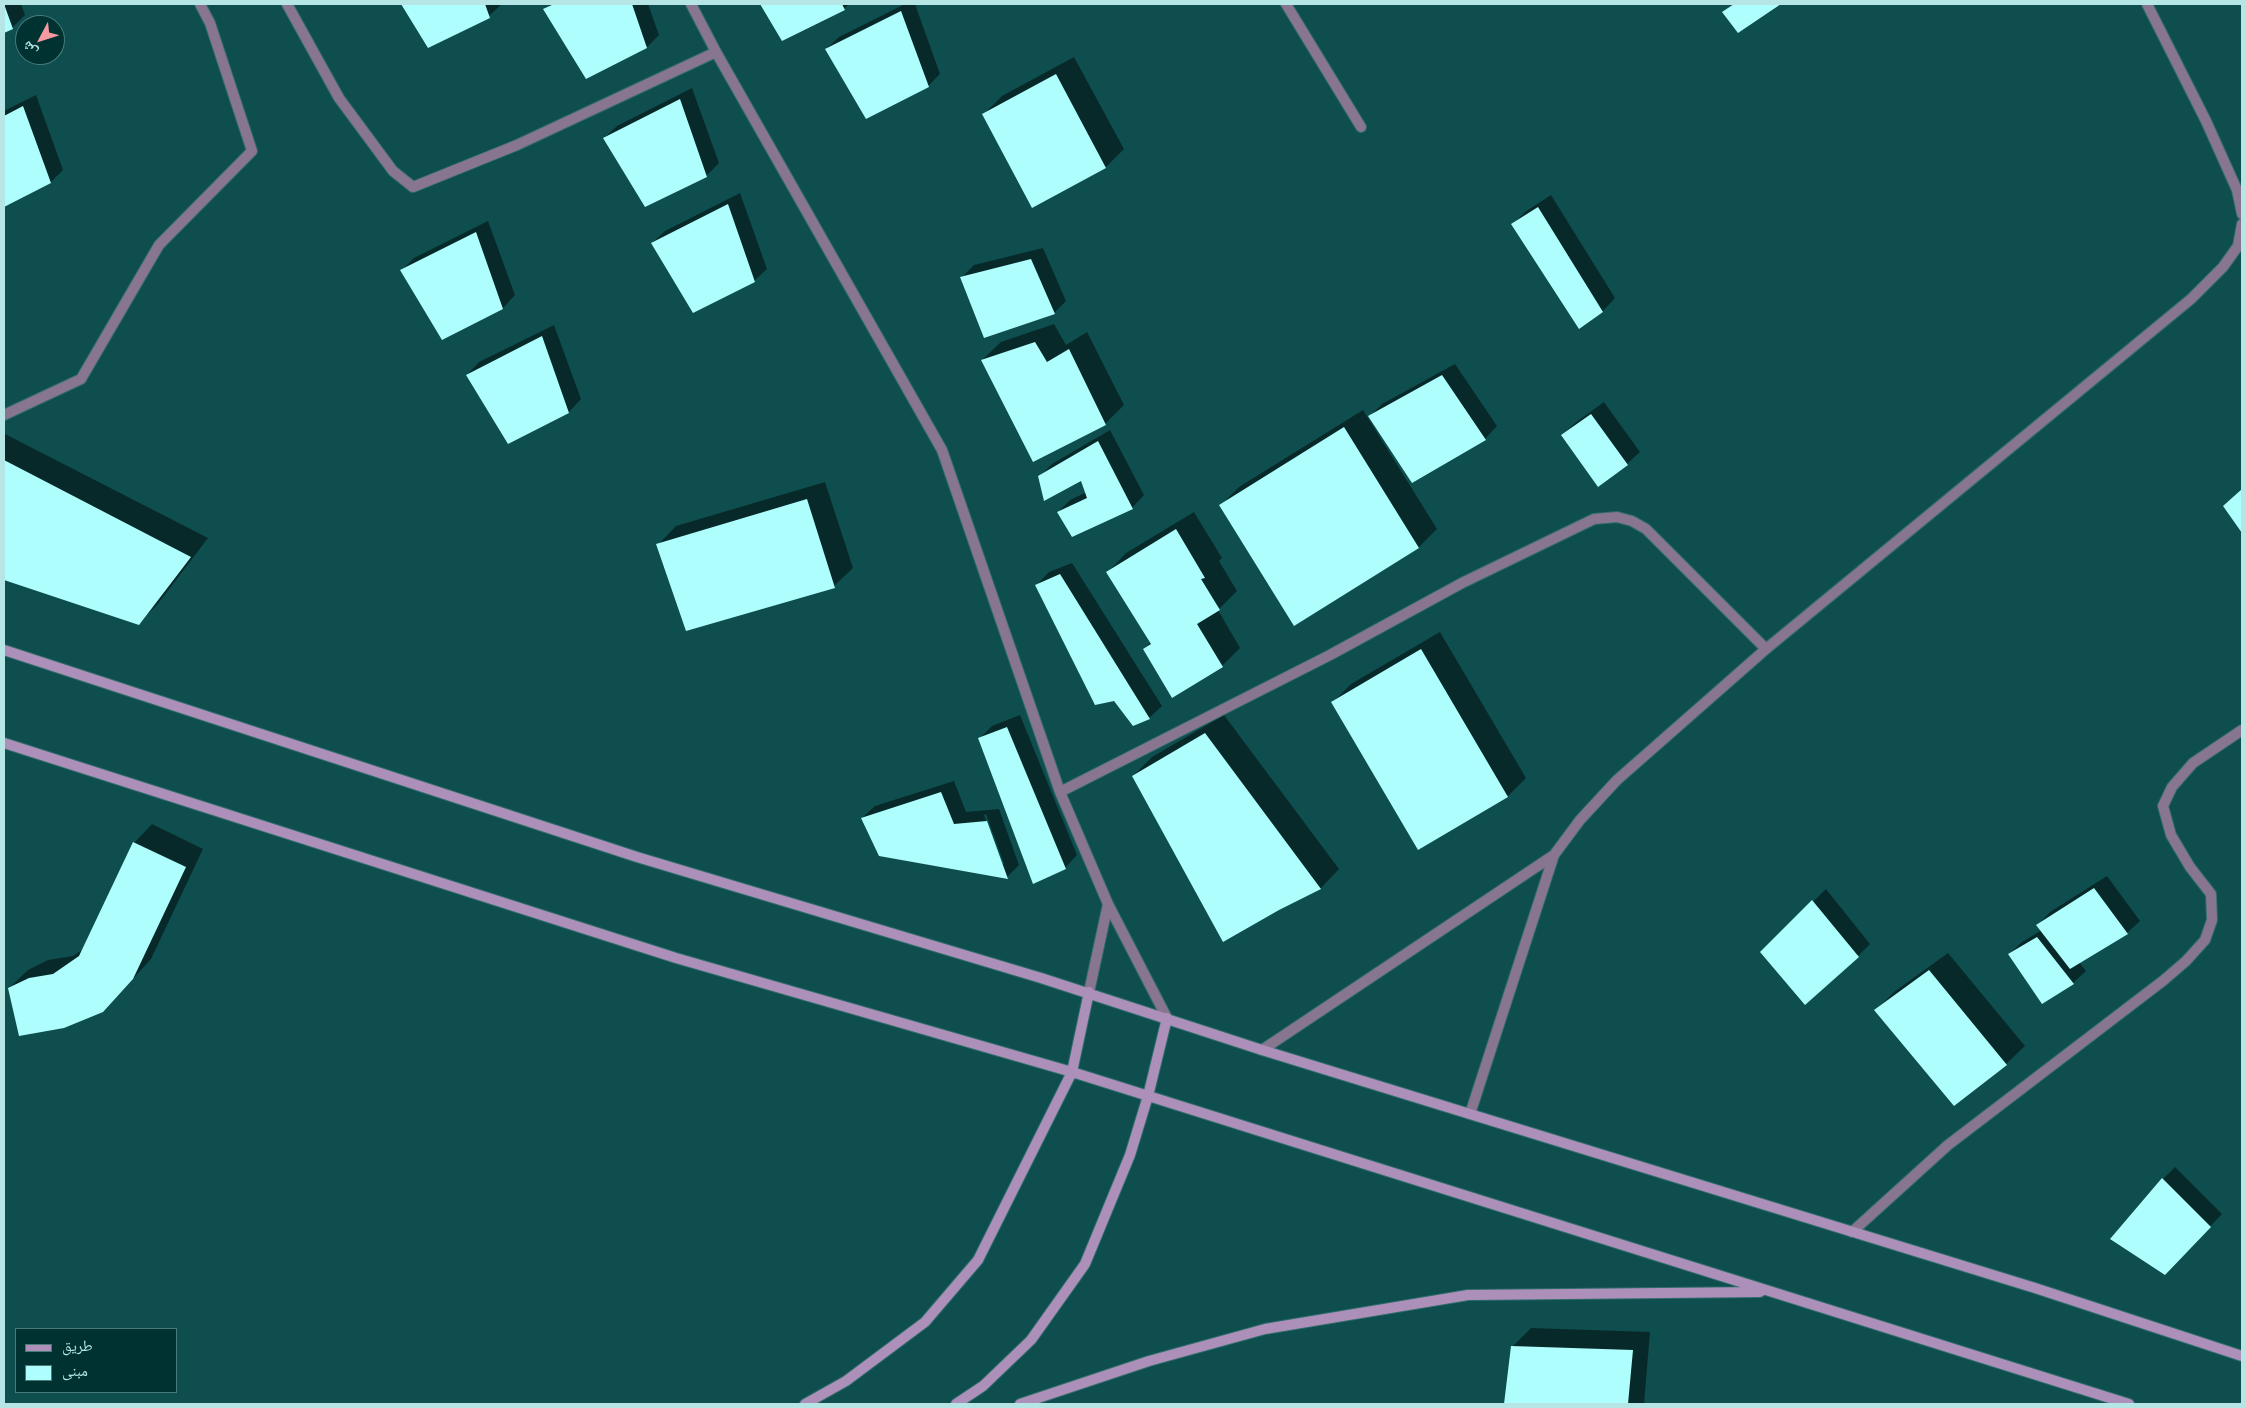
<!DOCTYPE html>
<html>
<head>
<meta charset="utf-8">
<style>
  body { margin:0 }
  #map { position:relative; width:2246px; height:1408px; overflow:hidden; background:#0f4e4e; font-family:"PT Serif","Noto Naskh Arabic",serif }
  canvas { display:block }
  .frame { position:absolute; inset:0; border:5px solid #b5e5e5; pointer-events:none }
  .legend { position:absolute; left:15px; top:1328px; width:162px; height:65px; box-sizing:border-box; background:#003232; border:1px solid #487a7a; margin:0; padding:6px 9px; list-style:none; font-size:15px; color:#b5e5e5 }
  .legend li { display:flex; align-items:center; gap:10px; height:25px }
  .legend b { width:25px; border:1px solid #487a7a }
  .north { position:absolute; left:15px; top:15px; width:50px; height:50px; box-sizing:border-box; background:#003232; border:1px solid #487a7a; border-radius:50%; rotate:230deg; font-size:14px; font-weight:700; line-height:20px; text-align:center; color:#b5e5e5 }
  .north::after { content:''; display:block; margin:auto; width:18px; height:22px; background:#f49aa0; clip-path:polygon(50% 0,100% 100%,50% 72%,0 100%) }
</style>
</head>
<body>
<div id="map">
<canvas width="2246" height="1408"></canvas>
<div class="frame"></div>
<ul class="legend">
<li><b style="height:6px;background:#ad90b9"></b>طريق</li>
<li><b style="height:14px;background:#affefe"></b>مبنى</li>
</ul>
<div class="north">ش</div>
</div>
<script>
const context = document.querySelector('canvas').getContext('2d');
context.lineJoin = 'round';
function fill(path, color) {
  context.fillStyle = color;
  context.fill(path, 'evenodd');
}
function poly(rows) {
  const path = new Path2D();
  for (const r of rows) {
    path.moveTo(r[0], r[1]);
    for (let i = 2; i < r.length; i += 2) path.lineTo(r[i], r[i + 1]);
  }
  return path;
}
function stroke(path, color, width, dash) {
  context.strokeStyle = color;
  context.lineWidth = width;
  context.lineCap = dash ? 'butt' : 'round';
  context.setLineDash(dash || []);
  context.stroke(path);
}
fill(poly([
  [4,4,21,4,25,15,12,28,4,32],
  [403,4,502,4,489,16,429,47],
  [551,4,648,4,659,35,647,47,586,77,545,9],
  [761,4,849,4,844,9,783,39],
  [905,4,915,4,940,74,928,86,826,49,839,37],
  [1733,4,1779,4,1739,31,1724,12],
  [1074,57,1124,149,1106,167,1033,206,984,114,1002,96],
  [692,88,719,163,706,176,604,138,617,126],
  [36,95,63,170,51,182,4,206,4,111],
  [740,193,767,269,754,281,652,243,665,231],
  [1551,195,1615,298,1603,311,1579,328,1513,224,1525,212],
  [488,221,515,295,503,308,442,338,401,271,414,258],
  [1043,248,1066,301,1054,313,962,277,974,265],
  [1054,324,1066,345,1087,332,1124,405,1105,424,982,360,1001,342],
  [554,325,581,399,569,412,467,375,479,362],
  [1455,364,1497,426,1485,439,1370,416,1382,404],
  [1604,402,1640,452,1627,464,1562,435,1575,423],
  [1363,410,1437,529,1419,547,1294,625,1221,505,1239,487],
  [1110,430,1144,495,1132,508,1058,512,1070,500,1087,492,1081,479,1039,477,1052,464],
  [5,434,208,538,157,605,138,623,4,579],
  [825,482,853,568,834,586,658,545,676,526],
  [1194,512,1222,558,1219,561,1237,591,1218,610,1240,648,1222,666,1144,649,1151,642,1108,572,1126,553],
  [1072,563,1162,706,1149,718,1037,585,1049,572],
  [1440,632,1526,778,1508,796,1333,702,1351,684],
  [1020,715,1077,855,1065,868,979,739,992,726],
  [1224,715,1339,869,1321,888,1278,909,1133,776,1152,757],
  [954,781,966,812,999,809,1019,865,1007,877,862,818,875,806],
  [986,814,1004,864,1001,864,984,815],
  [152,824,203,849,151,959,121,992,9,988,28,970,48,960,73,956,85,948,134,843],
  [2107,876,2140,921,2127,933,2079,962,2086,971,2073,983,2043,1002,2009,954,2022,942,2042,930,2038,925,2050,912],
  [1826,889,1870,944,1858,956,1762,952],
  [1948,953,2025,1046,2006,1064,1876,1010,1894,992],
  [2175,1167,2222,1214,2177,1261,2163,1179],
  [1531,1328,1650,1332,1644,1404,1506,1404,1512,1347]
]), '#0007');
fill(poly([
  [4,4,13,29,4,33],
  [401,4,485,4,490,18,428,48],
  [554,4,632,4,647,48,586,79,543,9],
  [760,4,842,4,845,10,782,41],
  [1734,4,1781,4,1738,33,1722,12],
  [901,11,929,87,866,119,825,49],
  [1056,74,1106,168,1032,208,982,114],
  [680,99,707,177,645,207,603,138],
  [23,106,51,183,4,207,4,116],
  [728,204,755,282,693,313,651,243],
  [1538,207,1603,312,1579,329,1511,224],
  [476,232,503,309,442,340,400,270],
  [1031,259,1055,314,984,338,960,277],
  [542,336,569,413,508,444,466,375],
  [1035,342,1047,362,1069,349,1106,425,1033,462,981,360],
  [1442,375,1486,440,1412,483,1368,416],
  [1591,414,1628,465,1598,487,1561,435],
  [1344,427,1419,548,1294,626,1219,505],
  [1098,441,1133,509,1072,537,1057,512,1087,498,1081,481,1044,501,1038,476],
  [4,460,191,557,139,625,4,580],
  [2242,489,2242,533,2223,506],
  [807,499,835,588,686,631,656,544],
  [1176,529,1205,578,1201,579,1220,610,1197,624,1223,667,1172,698,1143,649,1151,644,1106,572],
  [1060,574,1150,719,1133,726,1114,701,1095,705,1035,585],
  [1421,649,1508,797,1418,850,1331,702],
  [1007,727,1066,869,1033,884,978,738],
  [1205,733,1321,889,1279,910,1223,942,1132,776],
  [941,792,954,824,987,821,1008,879,879,856,861,818],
  [133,842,186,867,133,979,103,1012,64,1028,19,1036,8,988,29,978,53,974,79,956],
  [2094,888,2128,934,2070,969,2036,925],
  [1812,900,1859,957,1805,1005,1760,952],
  [2037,937,2074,984,2042,1004,2008,954],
  [1929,970,2007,1065,1954,1106,1874,1010],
  [2162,1178,2211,1227,2165,1275,2110,1239],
  [1511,1346,1633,1350,1628,1404,1504,1404]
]), '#affefe');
const street = poly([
  [287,4,339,98,393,171,413,187,517,145,716,52],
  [691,4,716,52,942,450,1060,792,1108,904,1167,1018],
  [1286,4,1361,127],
  [2147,4,2206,121,2237,190,2242,214],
  [4,415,81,379,159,245,252,151,210,23,200,4],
  [1060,792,1330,655,1462,583,1594,519,1617,517,1632,521,1646,529,1766,649],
  [1089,992,1108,904],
  [1262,1050,1554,855,1580,820,1617,780,1766,649,2191,299,2223,267,2238,246,2242,224],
  [1470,1114,1554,855],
  [1852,1232,1948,1145,2164,980,2186,961,2205,940,2212,920,2211,894,2190,867,2171,835,2163,806,2172,787,2193,763,2242,730]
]);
const secondary = poly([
  [4,650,637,857,1041,978,1262,1050,2035,1288,2242,1356],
  [4,743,676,958,1072,1072,2129,1404],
  [805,1404,846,1381,925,1322,978,1260,1072,1072,1089,992],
  [956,1404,983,1386,1031,1340,1085,1264,1130,1155,1148,1096,1167,1018],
  [1020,1404,1149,1361,1265,1329,1468,1295,1760,1292]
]);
stroke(street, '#306c6c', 12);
stroke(secondary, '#306c6c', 12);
stroke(street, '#88758f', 10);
stroke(secondary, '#ad90b9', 10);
</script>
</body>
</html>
